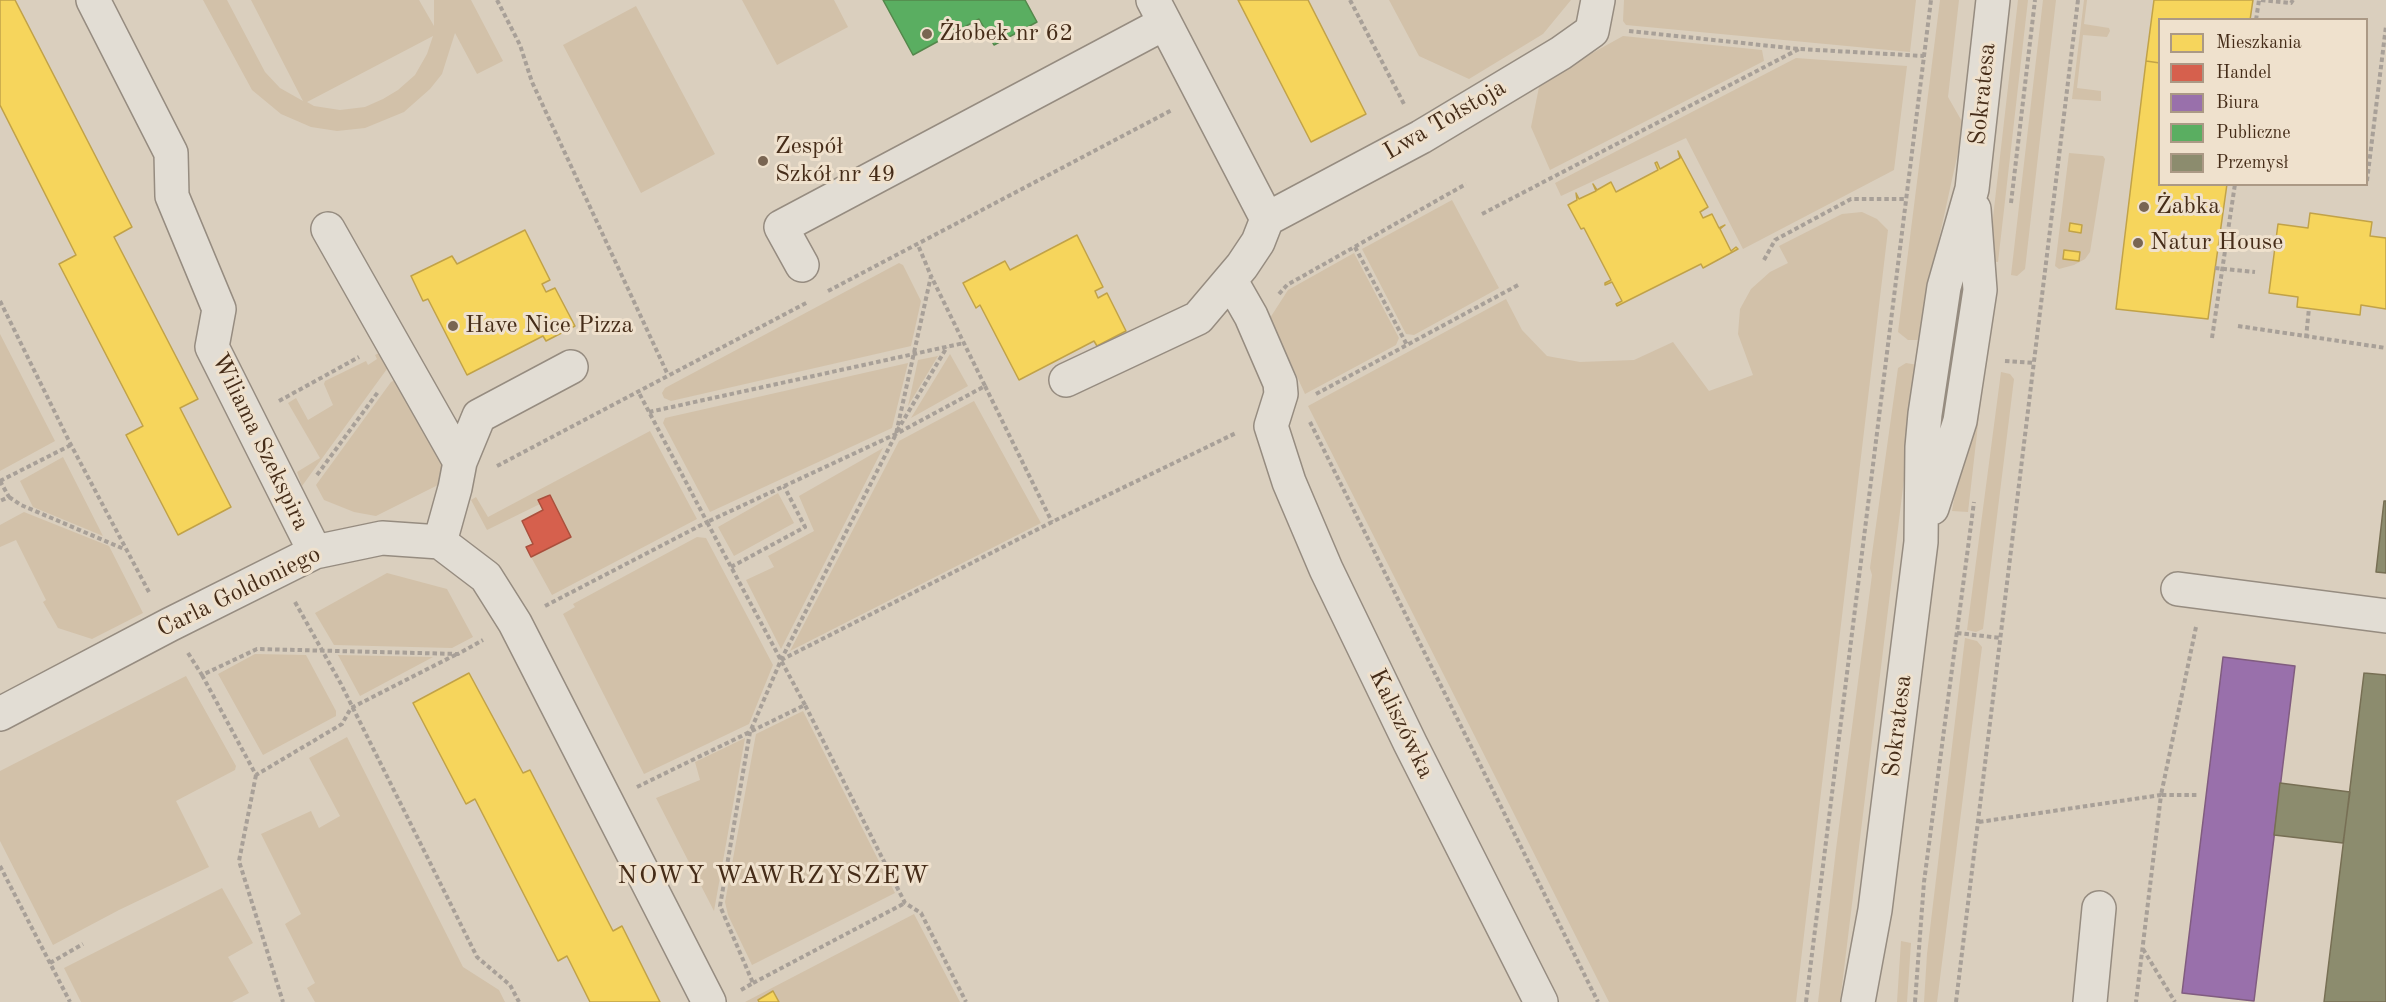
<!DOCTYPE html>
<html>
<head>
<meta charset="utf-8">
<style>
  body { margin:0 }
  #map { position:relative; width:2386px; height:1002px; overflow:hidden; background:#dacfbe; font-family:"Old Standard TT",serif }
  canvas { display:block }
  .legend { position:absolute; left:2158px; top:18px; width:210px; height:168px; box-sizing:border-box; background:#efe1cd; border:2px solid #ab9985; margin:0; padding:8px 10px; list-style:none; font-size:18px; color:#452c18 }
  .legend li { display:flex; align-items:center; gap:12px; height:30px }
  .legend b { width:30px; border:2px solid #ab9985 }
</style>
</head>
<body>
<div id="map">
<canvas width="2386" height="1002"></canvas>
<ul class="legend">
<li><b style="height:16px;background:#f6d55c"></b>Mieszkania</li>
<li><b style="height:16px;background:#d6604d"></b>Handel</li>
<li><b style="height:16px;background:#9970ab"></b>Biura</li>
<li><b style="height:16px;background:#5aae61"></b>Publiczne</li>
<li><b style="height:16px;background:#8c8c6e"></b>Przemysł</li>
</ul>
</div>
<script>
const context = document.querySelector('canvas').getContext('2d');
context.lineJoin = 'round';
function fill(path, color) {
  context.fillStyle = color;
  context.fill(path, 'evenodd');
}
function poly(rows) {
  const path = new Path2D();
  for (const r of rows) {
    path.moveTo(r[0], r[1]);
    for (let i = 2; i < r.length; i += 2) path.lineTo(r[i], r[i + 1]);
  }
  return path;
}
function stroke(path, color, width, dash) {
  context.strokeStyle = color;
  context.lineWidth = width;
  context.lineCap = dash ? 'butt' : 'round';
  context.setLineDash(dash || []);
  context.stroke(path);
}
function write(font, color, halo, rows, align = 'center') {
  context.font = font + ' "Old Standard TT",serif';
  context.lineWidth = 6;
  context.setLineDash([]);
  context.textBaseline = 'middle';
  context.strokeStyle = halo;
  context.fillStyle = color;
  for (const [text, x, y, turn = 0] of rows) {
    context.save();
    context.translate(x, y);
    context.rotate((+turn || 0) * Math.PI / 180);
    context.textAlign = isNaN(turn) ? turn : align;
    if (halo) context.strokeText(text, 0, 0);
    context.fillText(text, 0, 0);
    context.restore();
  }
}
fill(poly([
  [203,0,227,0,265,72,280,88,303,101,251,0,419,0,434,26,434,0,471,0,503,61,477,74,455,33,442,74,430,89,404,112,365,128,337,131,311,127,281,114,252,90],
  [433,36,427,54,415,75,398,90,383,99,365,107,340,110,314,106,307,102],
  [742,0,834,0,848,27,777,65],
  [1389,0,1571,0,1543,34,1469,79,1419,56],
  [1624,0,1916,0,1910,52,1626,25,1623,21],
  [1940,0,1959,0,1948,97,1964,125,1931,275,1922,340,1908,340,1898,332],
  [2018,0,2028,0,1998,262,1988,261],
  [2043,0,2056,0,2025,269,2017,276,2011,275],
  [2084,0,2087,0,2084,24,2109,28,2110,31,2107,37,2083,35,2077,88,2101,91,2101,101,2072,99],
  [636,6,715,154,641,193,563,45],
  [1623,36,1762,50,1764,61,1550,170,1531,127,1540,82],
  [1796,58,1907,66,1894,170,1743,249,1686,138,1561,196,1555,183],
  [2069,153,2103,156,2105,159,2090,252,2085,259,2074,265,2059,269,2055,266],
  [1452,200,1499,288,1414,335,1406,334,1362,249],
  [1862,212,1877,219,1888,230,1796,1002,1609,1002,1308,406,1506,299,1522,330,1547,356,1580,362,1634,360,1673,342,1709,391,1753,375,1738,334,1740,309,1751,289,1770,272,1788,263,1779,246,1842,214],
  [1354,253,1399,338,1396,345,1305,394,1270,318,1288,290],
  [899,263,903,265,921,301,911,346,671,401,664,398,662,393,665,388],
  [0,334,55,441,0,471],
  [385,350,392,362,302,486,297,472,320,458,288,403,296,398,308,420,333,405,324,384,325,381,366,361,368,365,377,359,375,355],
  [950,354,968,386,911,418],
  [938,356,908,406,918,360],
  [908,363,892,428,710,512,663,423,665,418],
  [1906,363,1918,365,1840,1002,1818,1002,1836,849,1872,575,1870,568,1898,368],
  [1976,371,1984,372,1968,512,1952,511],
  [2001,372,2010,374,2014,379,1983,629,1976,632,1967,630],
  [401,377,450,479,376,516,354,512,324,500,316,485,391,382],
  [974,401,1041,523,790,651,899,441],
  [650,431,697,519,552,595,531,557,571,537,540,504,487,530,471,500,476,497,488,517],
  [883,448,781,649,746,580,774,567,768,556,814,531,799,496],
  [63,457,103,536,33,507,20,481],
  [778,493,794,523,734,556,718,527],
  [24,512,109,546,143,613,92,639,58,628,43,602,46,600,16,540,0,547,0,525],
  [697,537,706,538,773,665,749,724,644,774,563,614,575,607,573,604],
  [387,573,447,589,473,637,452,648,334,645,315,613],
  [1965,638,1977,641,1982,647,1937,1002,1924,1002,1927,954],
  [255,654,306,655,336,711,336,716,263,755,218,674],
  [338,655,433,657,360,696],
  [186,676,236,766,235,770,176,801,209,867,119,910,53,945,0,841,0,771],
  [803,711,895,893,752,965,728,915,725,902,756,734],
  [347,737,463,967,499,990,505,1002,315,1002,307,988,315,983,285,924,301,914,261,834,311,811,319,828,340,816,309,758],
  [745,738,714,911,656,798,700,780,695,762],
  [222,888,253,943,228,957,249,993,232,1002,81,1002,64,968],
  [914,914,960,1002,745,1002],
  [1901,941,1911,943,1907,1002,1897,1002]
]), '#d2c1a9');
const homes = poly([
  [0,0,15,0,132,227,114,237,198,399,180,408,231,507,178,535,126,435,143,426,59,264,76,255,0,105,0,0],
  [1238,0,1308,0,1366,114,1311,142,1238,0],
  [2154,0,2253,0,2250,20,2160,20,2160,63,2146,61,2154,0],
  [2146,61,2160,63,2160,184,2227,184,2208,319,2116,309,2146,61],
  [1678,151,1708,207,1700,212,1703,218,1712,214,1719,228,1725,225,1720,229,1731,251,1736,247,1738,249,1703,268,1701,264,1617,306,1616,304,1622,301,1612,282,1605,285,1605,283,1611,280,1584,228,1581,229,1568,205,1577,200,1576,193,1579,199,1596,191,1593,184,1597,190,1611,182,1616,192,1658,170,1655,163,1657,162,1660,169,1680,158,1678,151],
  [2310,213,2372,222,2370,236,2386,238,2386,309,2361,305,2360,315,2297,307,2298,297,2269,293,2278,224,2308,228,2310,213],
  [2070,223,2082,225,2081,233,2069,231,2070,223],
  [525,230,550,280,542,284,546,292,555,288,575,326,546,341,543,336,467,375,428,299,423,301,411,276,452,256,457,264,525,230],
  [1077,235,1103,287,1095,291,1098,298,1107,293,1126,331,1097,346,1094,341,1019,380,980,305,976,308,963,283,1005,261,1010,270,1077,235],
  [2064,250,2080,252,2079,261,2063,259,2064,250],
  [469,673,523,773,530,770,613,931,622,926,660,1002,590,1002,567,956,558,961,475,799,466,804,413,703,469,673],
  [773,991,779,1002,759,1002,758,1000,773,991]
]);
fill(homes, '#f6d55c');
stroke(homes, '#c1a248', 1.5);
const shops = poly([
  [550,495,571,537,531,557,526,547,533,544,522,521,543,510,538,500,550,495]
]);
fill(shops, '#d6604d');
stroke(shops, '#aa503d', 1.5);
const offices = poly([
  [2223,657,2295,666,2254,1001,2182,993,2223,657]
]);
fill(offices, '#9970ab');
stroke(offices, '#805c7f', 1.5);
const public = poly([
  [883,0,1025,0,1037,22,994,45,979,19,913,55,883,0]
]);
fill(public, '#5aae61');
stroke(public, '#54874b', 1.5);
const industry = poly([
  [2384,501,2386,501,2386,573,2376,572,2384,501],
  [2364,673,2386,675,2386,1002,2324,1002,2364,673],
  [2280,783,2350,792,2343,843,2274,835,2280,783]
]);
fill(industry, '#8c8c6e');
stroke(industry, '#776f54', 1.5);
const minor = poly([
  [93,0,171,153,172,196,219,309,212,347,315,552],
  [1267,219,1421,137,1561,53,1592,31,1598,0],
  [328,229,460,462],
  [802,265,781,227,1165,23],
  [1231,281,1251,316,1280,383,1281,394,1271,426,1289,482,1326,569,1410,743,1541,1002],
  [1066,380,1198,318,1242,266,1258,242,1267,219,1153,0],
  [1932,508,1960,421,1980,290,1974,209],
  [440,542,455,488,460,462,479,416,571,367],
  [2178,589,2386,616],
  [0,714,169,625,315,552,382,538,440,542,486,577,515,623,709,1002],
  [1858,1002,1875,910,1921,542,1922,447,1925,414,1944,287,1972,189,1993,0],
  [2090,1002,2099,908]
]);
stroke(minor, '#968c80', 36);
stroke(poly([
  [497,0,520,45,532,82,668,375],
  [1350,0,1405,106],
  [2261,0,2291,3,2293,0],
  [2256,20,2259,0],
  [1629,31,1799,49,1924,56],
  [2367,181,2386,26],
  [2011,203,2035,0],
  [1482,214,1799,49],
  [1355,247,1407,345],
  [1764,260,1775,240,1851,199,1906,199],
  [2215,268,2255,272],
  [828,291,1172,110],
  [1279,294,1287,285,1466,184],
  [0,301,71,445,150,594],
  [2238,326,2386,348],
  [2212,338,2235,184],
  [2306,338,2309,308],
  [2005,361,2034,363],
  [985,386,1052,522],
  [1316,394,1520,284],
  [279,401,359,357],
  [649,412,964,343],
  [1310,422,1598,1002],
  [897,431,947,347],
  [497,466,808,302],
  [317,475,378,392],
  [0,481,71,445],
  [0,481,9,497,0,501],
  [9,497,21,505,124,549],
  [731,567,805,527,784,486],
  [295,602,341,684,477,957,510,985,519,1002],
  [545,606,707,522,638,391],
  [2196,627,2161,795,2198,795],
  [1957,633,2001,638],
  [188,653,202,675,257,649,458,654,483,640],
  [781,660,1052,522,1236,433],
  [202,675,256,775,342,724,351,708,457,654],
  [805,705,707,522,896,434,985,386,931,276],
  [256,775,239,861,283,1002],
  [637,787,805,705,905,903,921,913,966,1002],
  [1979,822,2161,795,2136,1002],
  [0,866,70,1002],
  [2143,949,2175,1002],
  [50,963,83,944],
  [753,983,905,903],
  [741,990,753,983,720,906,750,732,781,660,896,434,931,276,918,245],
  [1806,1002,1931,0],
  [1915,1002,1924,882,1974,502],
  [1956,1002,2078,0]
]), '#a8a098', 4, [4.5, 3]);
stroke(minor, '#e2ddd4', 33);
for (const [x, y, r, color] of [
  [927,34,6,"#796552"],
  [763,161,6,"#796552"],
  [2144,207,6,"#796552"],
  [2138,243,6,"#796552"],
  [453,326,6,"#796552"]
]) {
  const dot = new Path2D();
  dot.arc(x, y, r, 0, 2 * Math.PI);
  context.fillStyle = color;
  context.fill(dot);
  stroke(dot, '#efe1cd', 2);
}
write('24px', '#452c18', '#efe1cd', [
  ["Żłobek nr 62",939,34],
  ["Zespół",775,147],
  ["Szkół nr 49",775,175],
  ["Żabka",2156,207],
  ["Natur House",2150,243],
  ["Have Nice Pizza",465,326]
], 'left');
write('24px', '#452c18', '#efe1cd', [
  ["Sokratesa",1983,94,-84],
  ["Lwa Tołstoja",1445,120,-30],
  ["Wiliama Szekspira",260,442,64],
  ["Carla Goldoniego",239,592,-26],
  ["Kaliszówka",1401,724,64],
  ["Sokratesa",1898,726,-83]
]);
context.letterSpacing = '1.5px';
write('26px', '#452c18', '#efe1cd', [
  ["NOWY WAWRZYSZEW",774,876]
]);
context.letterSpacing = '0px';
</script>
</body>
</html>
